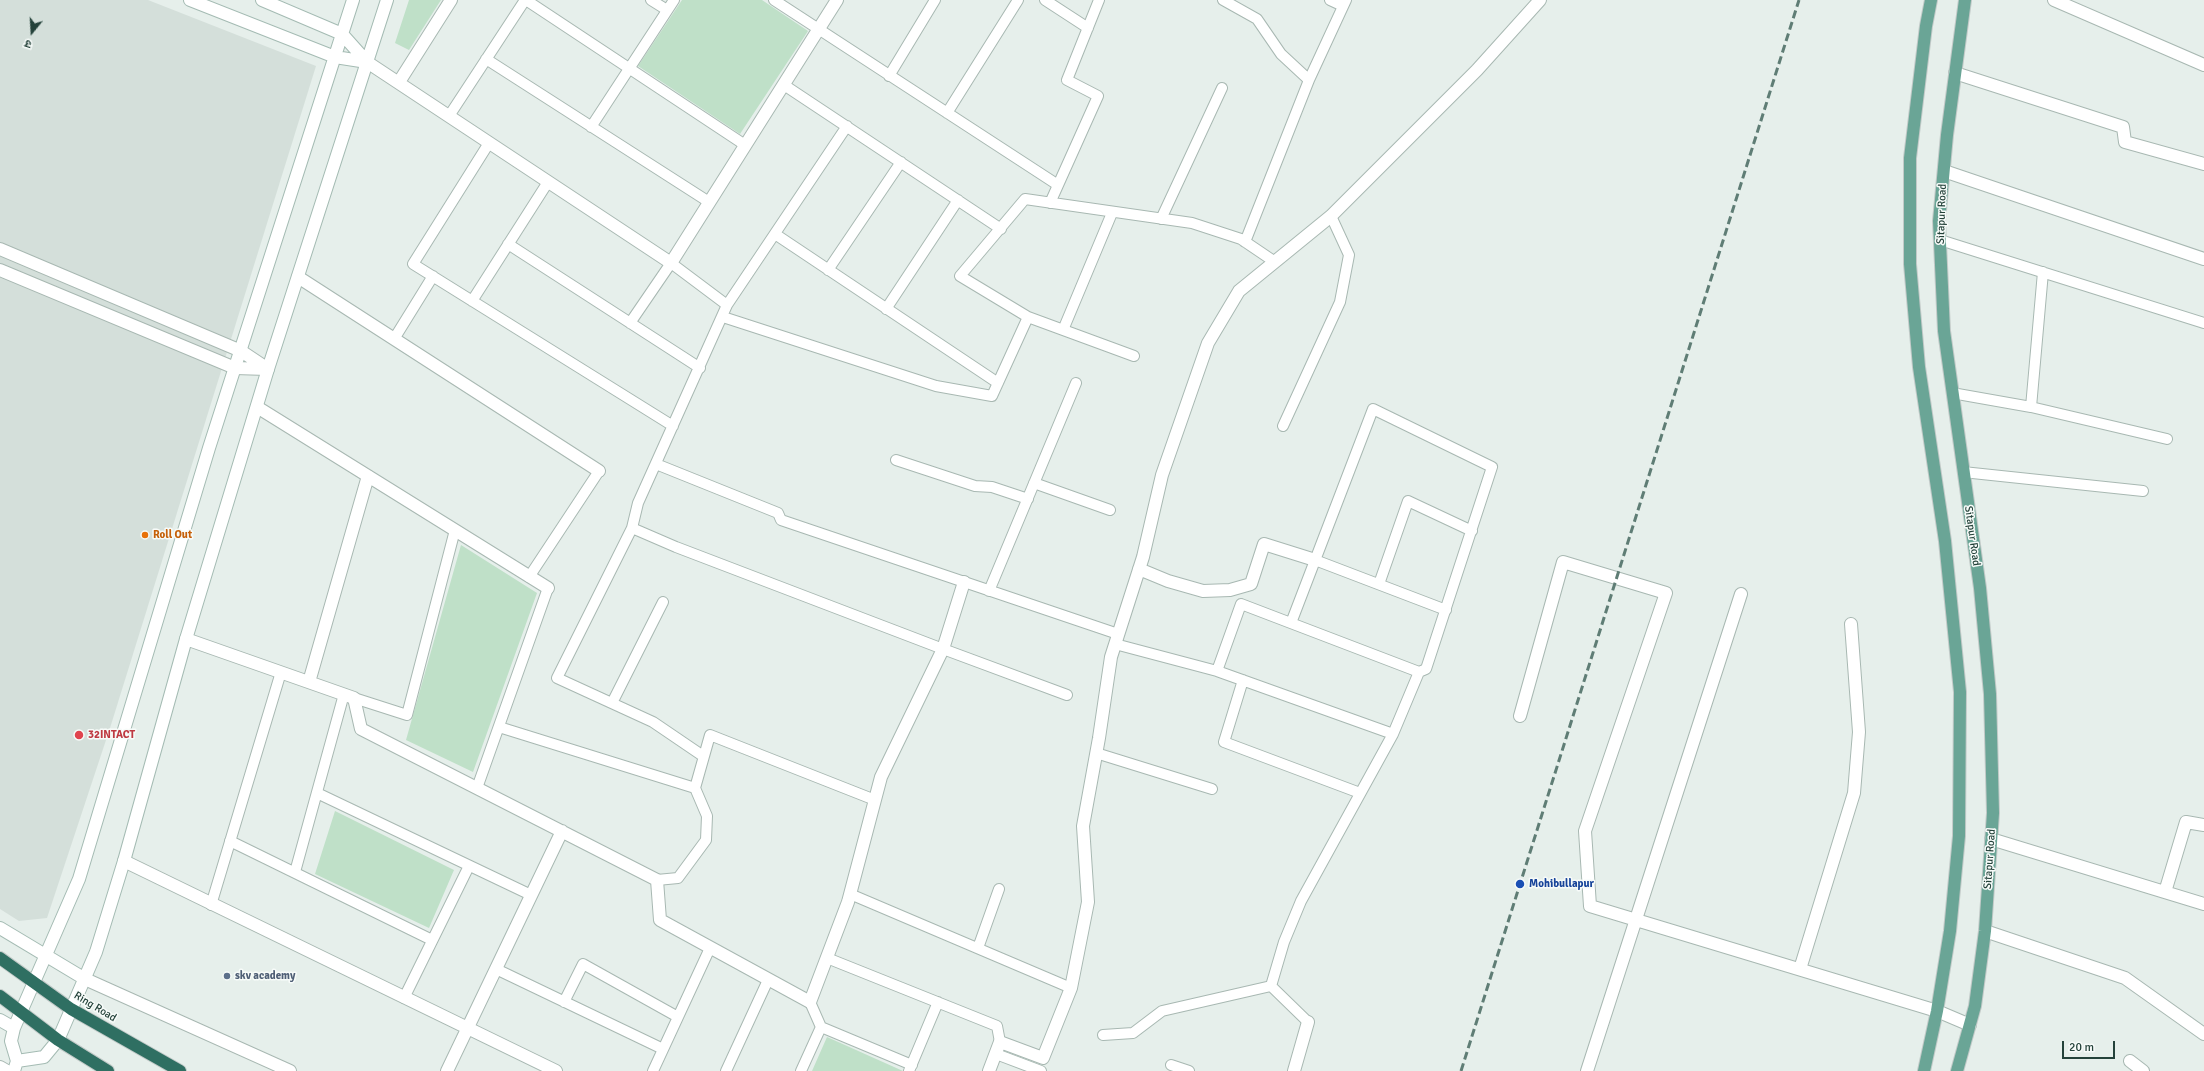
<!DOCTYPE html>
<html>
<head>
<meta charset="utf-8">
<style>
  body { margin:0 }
  #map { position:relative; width:2204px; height:1071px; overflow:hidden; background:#e6efeb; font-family:Signika,"Noto Sans Devanagari",sans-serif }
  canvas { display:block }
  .north { position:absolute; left:12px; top:12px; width:40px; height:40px; -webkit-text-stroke:3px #f7fbf9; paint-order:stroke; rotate:198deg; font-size:11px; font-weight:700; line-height:16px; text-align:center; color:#24423a }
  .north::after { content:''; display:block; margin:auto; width:14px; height:18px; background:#24423a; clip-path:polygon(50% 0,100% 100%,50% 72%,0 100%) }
  .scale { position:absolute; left:2062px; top:1041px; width:53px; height:18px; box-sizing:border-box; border:2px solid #24423a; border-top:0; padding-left:5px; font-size:12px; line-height:14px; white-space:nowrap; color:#24423a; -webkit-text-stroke:3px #f7fbf9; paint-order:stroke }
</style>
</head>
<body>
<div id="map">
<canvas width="2204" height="1071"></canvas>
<div class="north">उ</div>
<div class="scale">20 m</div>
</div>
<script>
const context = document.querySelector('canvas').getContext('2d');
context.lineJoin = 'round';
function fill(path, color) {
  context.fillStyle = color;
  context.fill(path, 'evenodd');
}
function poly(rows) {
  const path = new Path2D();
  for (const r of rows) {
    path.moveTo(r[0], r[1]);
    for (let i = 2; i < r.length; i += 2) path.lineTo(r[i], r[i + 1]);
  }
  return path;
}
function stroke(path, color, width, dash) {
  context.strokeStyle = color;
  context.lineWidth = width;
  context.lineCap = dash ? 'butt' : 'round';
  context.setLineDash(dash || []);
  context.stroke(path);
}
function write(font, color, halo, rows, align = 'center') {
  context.font = font + ' Signika,sans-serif';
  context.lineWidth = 3;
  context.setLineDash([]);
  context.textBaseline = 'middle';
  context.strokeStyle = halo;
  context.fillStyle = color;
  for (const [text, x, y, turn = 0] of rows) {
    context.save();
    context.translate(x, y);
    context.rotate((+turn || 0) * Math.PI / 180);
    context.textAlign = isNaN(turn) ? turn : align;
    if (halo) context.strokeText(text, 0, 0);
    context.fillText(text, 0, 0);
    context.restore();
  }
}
fill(poly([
  [0,0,148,0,316,66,110,728,47,918,19,921,0,909]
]), '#d4dfda');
fill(poly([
  [409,0,441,0,409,50,395,43],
  [682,0,762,0,808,31,740,134,638,66],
  [461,545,537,593,473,772,406,740],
  [335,811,454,870,429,928,315,874],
  [827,1037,903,1071,812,1071]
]), '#bfe0c8');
const lane = poly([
  [526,0,745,145],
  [651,0,667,10],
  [774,0,1058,185],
  [1045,0,1088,28],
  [1223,0,1257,19,1281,54,1309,80],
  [1330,0,1343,6],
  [486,59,709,202],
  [889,76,935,0],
  [784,85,1001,229],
  [947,113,1018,0],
  [449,116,525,0],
  [591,127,674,0],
  [489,143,413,264,673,426],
  [1050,203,1098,96,1067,80,1099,0],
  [1161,219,1222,88],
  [775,234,998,383],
  [1940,240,2204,323],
  [1245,242,1309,80,1346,0],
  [508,244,700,368],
  [828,270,901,162],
  [472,301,548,182],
  [886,309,958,200],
  [723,317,936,386,992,396,1028,317],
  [630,323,671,263,727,305],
  [1063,330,1112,213],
  [394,339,433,276],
  [1134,356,1028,317,960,276,1025,199,1192,223,1241,239,1275,262],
  [1952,393,2031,407,2043,272],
  [2031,407,2167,439],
  [1283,426,1340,302,1349,255,1331,216],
  [896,460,975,486,992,487,1028,499],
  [656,464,778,513,781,520,1118,634],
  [1963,472,2143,491],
  [1034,483,1110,510],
  [632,528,676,547,943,649,1067,695],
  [1315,560,1446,610],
  [529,577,599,471],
  [1379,584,1408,501,1472,531],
  [989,591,1076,383],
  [1115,644,1217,671,1393,734],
  [1217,671,1241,604,1419,672],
  [1243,680,1224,742,1360,793],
  [354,698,407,715,455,530],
  [612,703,663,602],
  [499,727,695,788,707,816,706,840,678,878,657,880],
  [1096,753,1212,789],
  [703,756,653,722,557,678,632,528,638,503,727,305,847,126],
  [477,788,548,588],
  [695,788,710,735,875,800],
  [317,793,531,895],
  [230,841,432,940],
  [295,872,344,694],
  [850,894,1071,988],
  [211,905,281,672],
  [978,948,999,889],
  [827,958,997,1026,1000,1042],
  [496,969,663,1049],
  [1271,986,1284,942,1301,901,1393,734,1419,672,1426,669,1492,467,1373,409,1291,623],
  [404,998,469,866],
  [564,1002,583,964,678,1017],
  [810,1002,821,1027,912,1065],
  [1103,1035,1133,1033,1162,1011,1271,986,1308,1022],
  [996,1054,1041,1071],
  [1171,1065,1189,1071],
  [653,1071,710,948],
  [726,1071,768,980],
  [801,1071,821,1027],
  [909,1071,938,1002]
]);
const street = poly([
  [2054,0,2204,65],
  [367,62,671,263,837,0],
  [1955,73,2123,127,2125,142,2204,164],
  [399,82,451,0],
  [1944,171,2204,259],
  [0,249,241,351,268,369],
  [0,270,235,368,267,369],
  [298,277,599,471],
  [257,407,548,588],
  [1139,569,1168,581,1203,591,1230,590,1251,584,1264,544,1315,560],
  [186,639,354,698,361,729,657,880,660,920,810,1002,848,902,881,777,943,649,964,582],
  [309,682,368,476],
  [1520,716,1563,562,1666,593,1585,831,1590,906,1937,1011,1970,1025],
  [1991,839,2204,904],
  [124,861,556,1071],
  [2165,892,2186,822,2204,825],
  [1985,931,2125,978,2204,1034],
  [1800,969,1854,793,1859,732,1851,624],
  [85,979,290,1071],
  [2130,1061,2143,1071],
  [0,1067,7,1071],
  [447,1071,562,831],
  [989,1071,1000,1042,1043,1058,1071,988,1088,902,1083,826,1099,738,1111,657,1143,557,1162,475,1208,343,1239,291,1331,216,1477,70,1540,0],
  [1294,1071,1308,1022],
  [1587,1071,1741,594]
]);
const secondary = poly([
  [190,0,335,57,367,62],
  [262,0,342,34,367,62],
  [0,928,85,979],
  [0,1020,14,1028],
  [17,1061,44,1057,58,1040,96,952,124,861,186,639,268,369,387,0],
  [14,1071,17,1061,11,1041,14,1028,79,879,209,448,353,0]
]);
const primary = poly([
  [1924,1071,1937,1011,1950,931,1959,836,1960,692,1945,541,1919,367,1910,264,1910,158,1926,26,1931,0],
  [1957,1071,1975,1006,1985,931,1993,813,1990,694,1980,588,1944,331,1939,221,1947,135,1965,0]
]);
const highway = poly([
  [0,958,71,1009,180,1071],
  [0,996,58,1040,108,1071]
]);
stroke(lane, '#a8b8b2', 12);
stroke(street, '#a8b8b2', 14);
stroke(secondary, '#a4bbb3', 14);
stroke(primary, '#c2cac8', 14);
stroke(highway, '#c2cac8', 14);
stroke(lane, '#fff', 10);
stroke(street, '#fff', 12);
stroke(secondary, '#fff', 12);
stroke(primary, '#6aa596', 12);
stroke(highway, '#2f6f62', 12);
stroke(poly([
  [1461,1071,1799,0]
]), '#5f7d75', 3, [8, 4]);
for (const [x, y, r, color] of [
  [145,535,4,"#e8710a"],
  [79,735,5,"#e0444e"],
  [1520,884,5,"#1a4fb4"],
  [227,976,4,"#5c6f8a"]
]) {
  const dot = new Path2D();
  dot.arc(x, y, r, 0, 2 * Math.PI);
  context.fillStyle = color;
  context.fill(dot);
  stroke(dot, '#f7fbf9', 1.5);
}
write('11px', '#24423a', '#f7fbf9', [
  ["Sitapur Road",1942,214,-88],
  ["Sitapur Road",1972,536,82],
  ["Sitapur Road",1990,859,-86],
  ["Ring Road",95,1007,31]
]);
write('bold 11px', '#c56008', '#f7fbf9', [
  ["Roll Out",153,535]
], 'left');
write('bold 11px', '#be3a42', '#f7fbf9', [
  ["32INTACT",88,735]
], 'left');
write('bold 11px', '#164399', '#f7fbf9', [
  ["Mohibullapur",1529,884]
], 'left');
write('bold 11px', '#4e5e75', '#f7fbf9', [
  ["skv academy",235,976]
], 'left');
</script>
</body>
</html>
